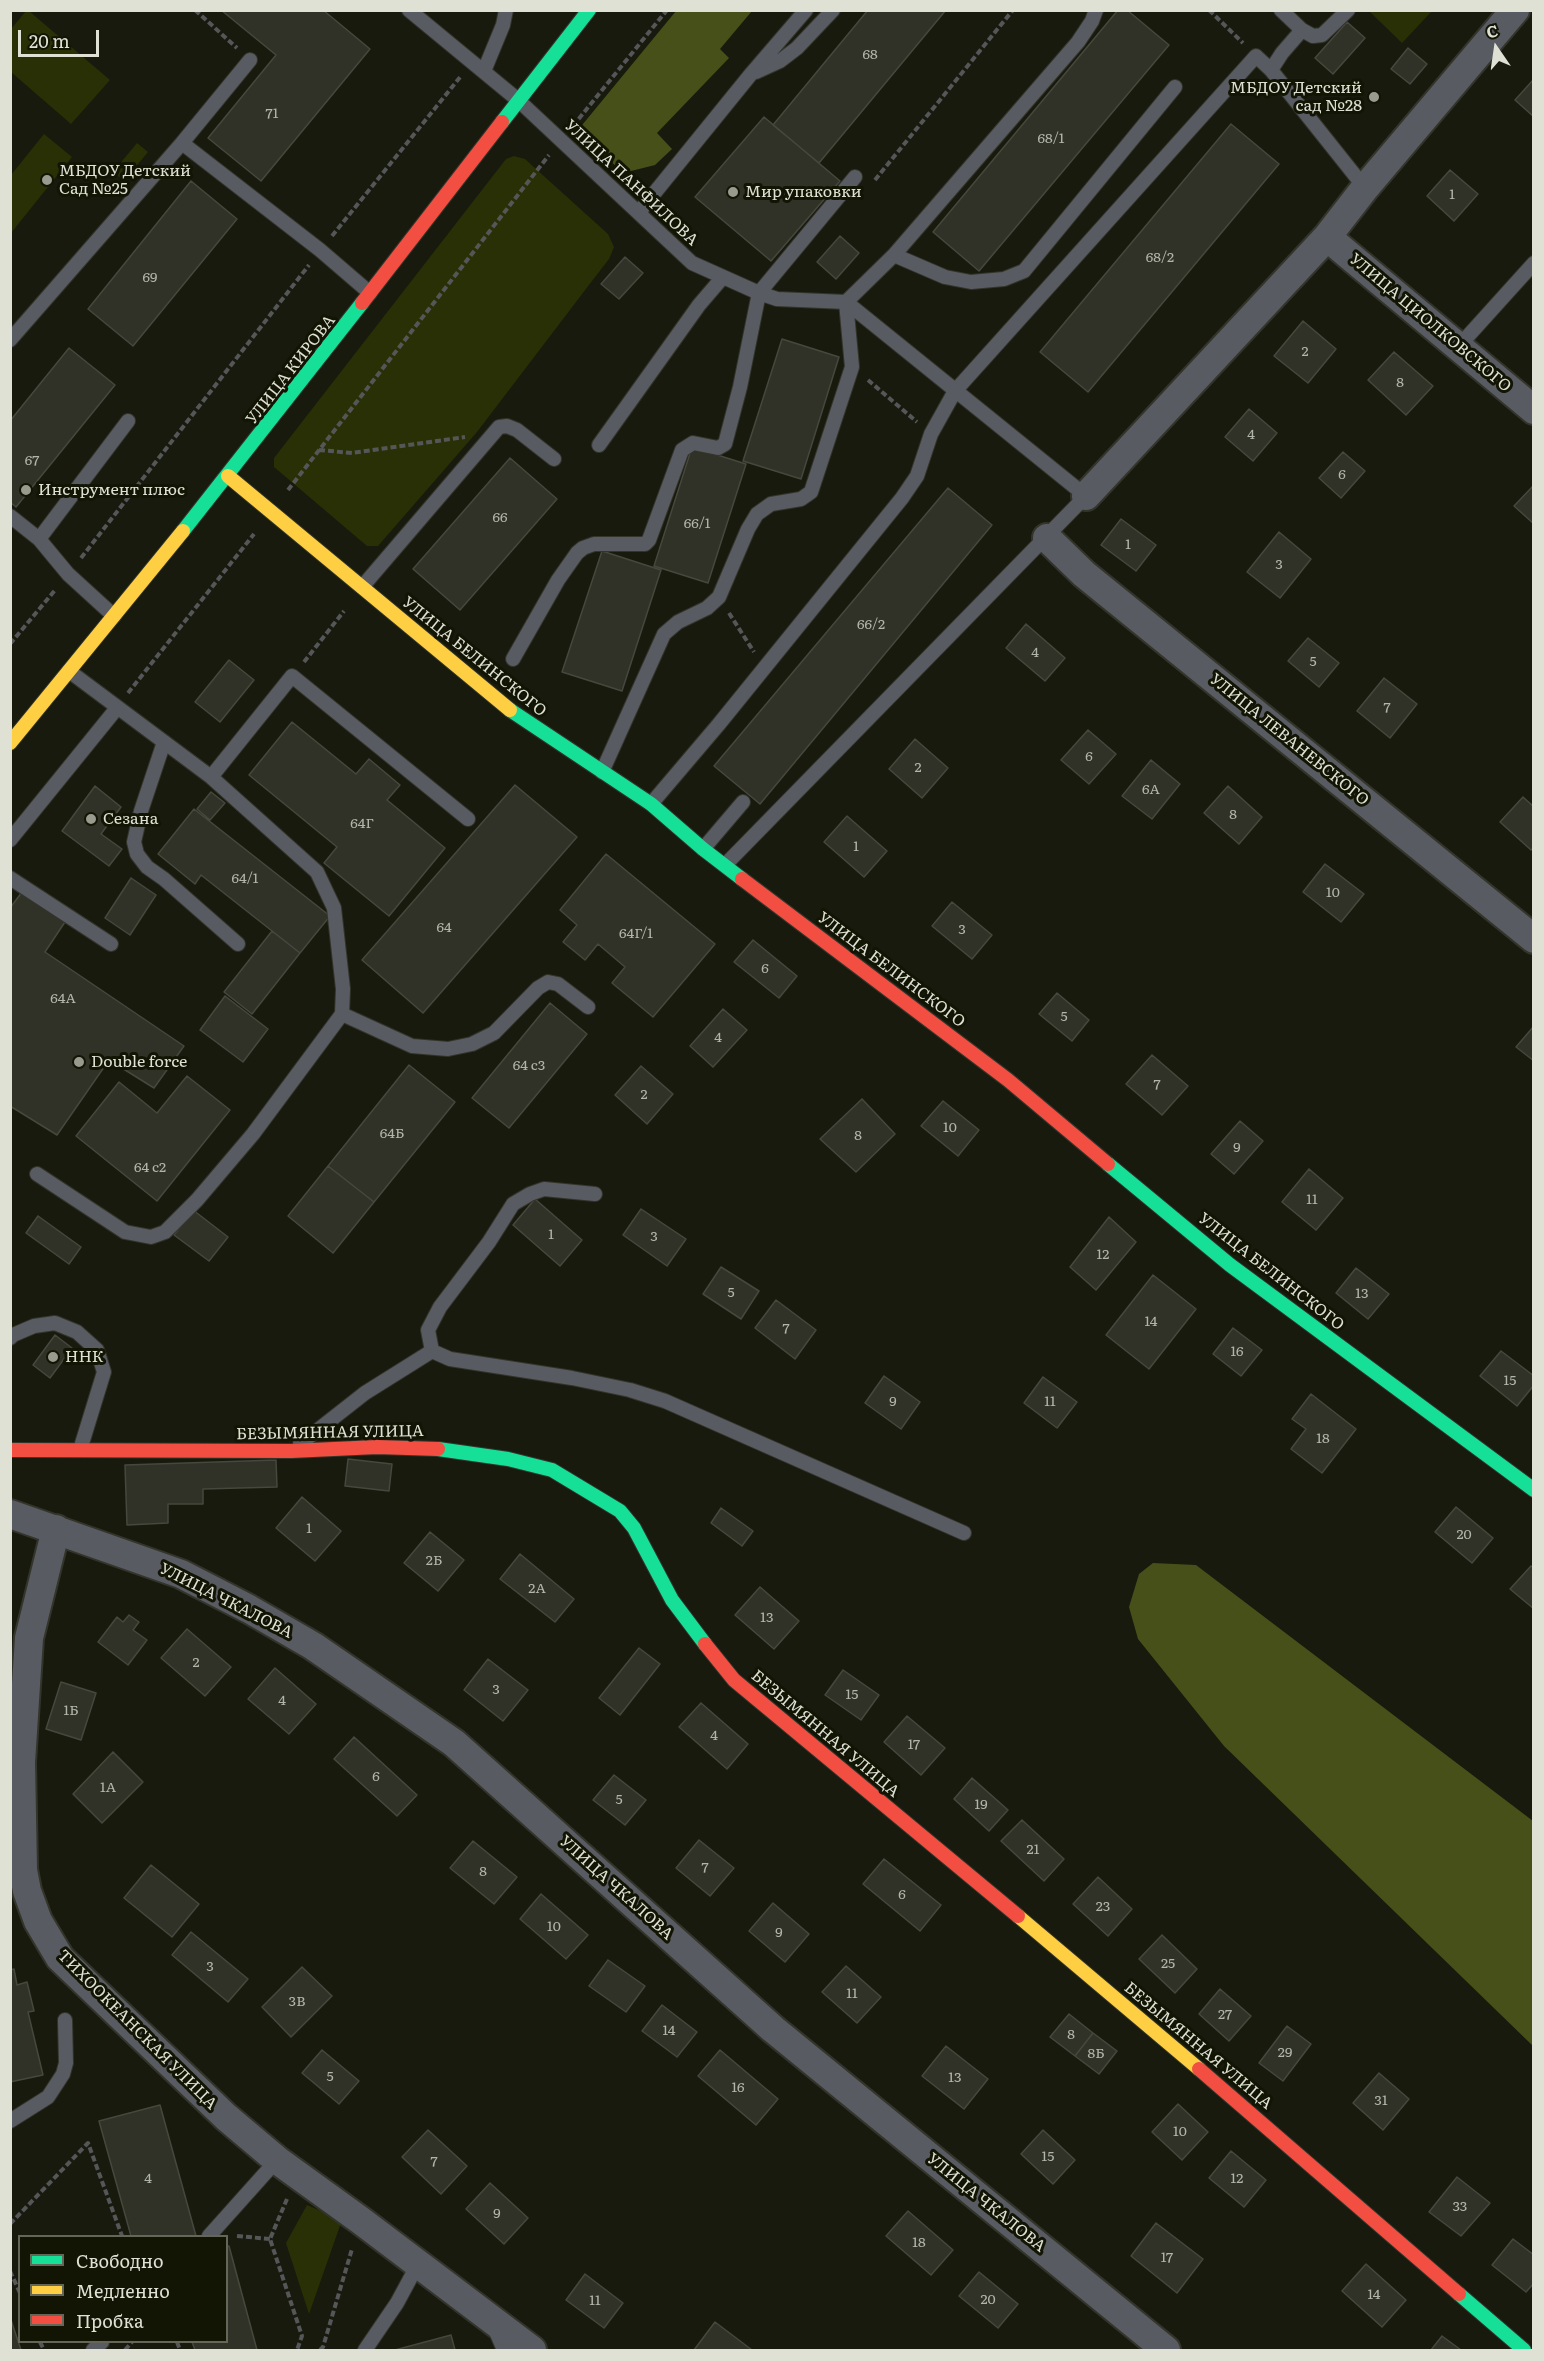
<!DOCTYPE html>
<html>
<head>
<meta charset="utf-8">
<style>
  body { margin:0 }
  #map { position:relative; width:1544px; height:2361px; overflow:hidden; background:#181a0e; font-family:Literata,serif }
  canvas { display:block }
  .frame { position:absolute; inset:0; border:12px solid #dee1d4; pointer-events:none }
  .legend { position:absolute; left:18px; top:2235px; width:210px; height:108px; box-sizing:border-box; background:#121503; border:2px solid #646757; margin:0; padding:8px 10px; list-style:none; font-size:18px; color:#dee1d4 }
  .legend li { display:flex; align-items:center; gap:12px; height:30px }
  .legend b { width:30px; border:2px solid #646757 }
  .north { position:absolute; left:1466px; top:18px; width:60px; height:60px; -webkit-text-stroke:4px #121503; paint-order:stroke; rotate:347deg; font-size:16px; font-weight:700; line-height:24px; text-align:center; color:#dee1d4 }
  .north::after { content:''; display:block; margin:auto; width:21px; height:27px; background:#dee1d4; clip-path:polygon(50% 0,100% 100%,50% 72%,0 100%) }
  .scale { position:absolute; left:18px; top:30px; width:81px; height:27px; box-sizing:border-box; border:3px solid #dee1d4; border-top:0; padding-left:8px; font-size:18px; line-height:21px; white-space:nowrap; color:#dee1d4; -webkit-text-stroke:4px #121503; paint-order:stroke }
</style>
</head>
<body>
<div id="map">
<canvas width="1544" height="2361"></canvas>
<div class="frame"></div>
<ul class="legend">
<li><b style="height:8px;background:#16e098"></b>Свободно</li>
<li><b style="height:8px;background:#ffcf43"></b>Медленно</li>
<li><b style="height:8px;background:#f24e42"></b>Пробка</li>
</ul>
<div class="north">С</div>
<div class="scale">20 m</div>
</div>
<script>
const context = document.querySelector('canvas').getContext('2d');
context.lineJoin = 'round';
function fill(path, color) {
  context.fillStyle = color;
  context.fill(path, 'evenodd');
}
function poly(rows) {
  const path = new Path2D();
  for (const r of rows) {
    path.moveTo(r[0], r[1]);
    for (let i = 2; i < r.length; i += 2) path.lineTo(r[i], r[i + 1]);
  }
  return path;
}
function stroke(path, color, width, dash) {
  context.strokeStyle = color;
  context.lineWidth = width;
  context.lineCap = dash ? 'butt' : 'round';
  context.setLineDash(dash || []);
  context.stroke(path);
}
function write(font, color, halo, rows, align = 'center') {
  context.font = font + ' Literata,serif';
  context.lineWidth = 6;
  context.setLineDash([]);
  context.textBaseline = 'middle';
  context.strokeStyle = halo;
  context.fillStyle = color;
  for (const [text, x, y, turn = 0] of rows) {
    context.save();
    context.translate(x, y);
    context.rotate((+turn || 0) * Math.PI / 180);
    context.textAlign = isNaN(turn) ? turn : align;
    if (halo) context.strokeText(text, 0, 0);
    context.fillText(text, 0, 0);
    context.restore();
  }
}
fill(poly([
  [26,11,29,11,110,80,71,124,11,72,11,29],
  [1369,11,1369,10,1432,11,1402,43],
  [44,134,72,157,11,233,11,175],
  [137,143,148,152,124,181,113,172],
  [514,156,525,159,608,234,614,247,609,259,592,281,477,432,378,546,367,546,274,467,274,458,506,159],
  [307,2205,342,2220,309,2314,286,2243]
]), '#293005');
fill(poly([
  [676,11,752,11,720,49,729,58,657,133,672,149,655,165,623,173,578,130],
  [1153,1563,1196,1565,1533,1821,1533,2046,1224,1746,1138,1639,1129,1607,1139,1574]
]), '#475018');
const building = poly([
  [221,10,323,10,370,49,261,181,208,138,276,55,221,10],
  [868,10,946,10,819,163,773,125,868,10],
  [1118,10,1127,10,1169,45,979,271,933,232,1118,10],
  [1347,22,1365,38,1333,74,1315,58,1347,22],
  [1408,48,1427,64,1410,84,1391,69,1408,48],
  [1534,79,1534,117,1515,100,1534,79],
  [764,117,840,181,771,261,695,197,764,117],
  [1231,124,1279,164,1088,392,1040,352,1231,124],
  [1450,170,1478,194,1454,221,1427,196,1450,170],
  [191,181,237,219,133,346,88,309,191,181],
  [840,236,859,253,836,279,817,262,840,236],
  [625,257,643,273,619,299,601,284,625,257],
  [1303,321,1336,349,1308,383,1274,356,1303,321],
  [782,339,839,357,801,479,743,461,782,339],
  [69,348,115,385,16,507,10,502,10,421,69,348],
  [1394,352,1433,386,1406,415,1368,380,1394,352],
  [1249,409,1277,433,1253,461,1225,437,1249,409],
  [692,447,746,464,708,583,654,566,692,447],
  [1343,452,1365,471,1341,498,1319,478,1343,452],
  [510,458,557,499,460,610,413,569,510,458],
  [1534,485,1534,524,1514,506,1534,485],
  [948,488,992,525,760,804,714,766,948,488],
  [1121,519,1156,545,1136,571,1101,545,1121,519],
  [1279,532,1311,559,1280,598,1247,572,1279,532],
  [602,551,661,570,622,691,562,672,602,551],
  [1026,624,1065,658,1045,681,1006,648,1026,624],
  [1308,638,1339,663,1319,687,1288,661,1308,638],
  [229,660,254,680,220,722,195,702,229,660],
  [1384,678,1417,704,1390,738,1357,711,1384,678],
  [292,722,356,774,369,759,400,785,387,800,445,848,389,916,324,863,337,847,249,775,292,722],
  [1088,730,1116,754,1089,784,1061,760,1088,730],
  [915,739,948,768,922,798,889,769,915,739],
  [1151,760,1180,784,1152,819,1122,796,1151,760],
  [515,785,577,837,423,1013,362,960,515,785],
  [95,786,121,807,101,834,122,849,109,866,62,831,95,786],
  [1228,786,1262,817,1239,844,1204,813,1228,786],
  [211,792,225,803,210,820,197,809,211,792],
  [1523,797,1534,807,1534,847,1531,850,1500,822,1523,797],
  [194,809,330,916,300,953,201,875,195,884,158,854,194,809],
  [847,816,887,851,864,877,824,842,847,816],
  [606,854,715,944,653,1017,612,983,625,967,598,944,585,960,563,942,577,925,560,910,606,854],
  [1325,864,1364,894,1341,922,1303,892,1325,864],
  [131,878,156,895,130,935,105,918,131,878],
  [22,892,67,919,45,952,184,1046,154,1088,109,1060,57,1135,10,1106,10,908,22,892],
  [952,902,992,935,972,959,932,926,952,902],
  [272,931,300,953,252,1014,224,992,272,931],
  [753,940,797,976,779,998,734,962,753,940],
  [1057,993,1089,1020,1072,1041,1039,1014,1057,993],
  [225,996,268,1029,243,1062,200,1030,225,996],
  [550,1003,587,1034,509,1128,472,1098,550,1003],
  [723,1009,747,1030,713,1067,690,1046,723,1009],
  [1534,1026,1534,1061,1516,1047,1534,1026],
  [1152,1055,1188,1086,1162,1115,1126,1084,1152,1055],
  [409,1065,455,1102,374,1202,328,1166,409,1065],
  [641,1066,673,1094,647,1124,615,1095,641,1066],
  [187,1076,230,1110,157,1201,76,1136,119,1082,157,1113,187,1076],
  [862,1099,895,1134,856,1172,820,1139,862,1099],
  [943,1101,979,1130,958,1156,921,1126,943,1101],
  [1240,1121,1263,1141,1234,1174,1211,1154,1240,1121],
  [328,1166,374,1202,333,1253,288,1216,328,1166],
  [1309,1169,1343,1198,1316,1230,1282,1202,1309,1169],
  [535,1199,582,1240,560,1266,513,1225,535,1199],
  [641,1209,686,1239,667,1266,623,1235,641,1209],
  [193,1210,228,1237,209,1261,174,1235,193,1210],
  [38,1216,81,1247,69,1264,26,1233,38,1216],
  [1109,1217,1136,1242,1096,1290,1070,1267,1109,1217],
  [721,1267,759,1291,741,1319,703,1294,721,1267],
  [1356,1268,1389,1294,1368,1319,1336,1293,1356,1268],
  [1153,1275,1196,1309,1149,1369,1106,1335,1153,1275],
  [776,1300,816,1330,795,1359,755,1328,776,1300],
  [1233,1328,1262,1350,1241,1376,1213,1354,1233,1328],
  [55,1335,72,1348,50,1378,33,1365,55,1335],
  [1501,1351,1534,1376,1534,1385,1517,1406,1480,1376,1501,1351],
  [884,1376,920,1402,901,1429,865,1403,884,1376],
  [1043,1377,1077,1402,1057,1428,1024,1403,1043,1377],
  [1311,1394,1356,1429,1322,1473,1291,1449,1306,1429,1292,1419,1311,1394],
  [348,1459,392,1464,389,1491,345,1486,348,1459],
  [276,1460,277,1487,203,1489,203,1504,168,1504,168,1523,127,1525,125,1465,276,1460],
  [302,1497,341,1531,315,1561,276,1528,302,1497],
  [1456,1507,1493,1538,1472,1563,1435,1532,1456,1507],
  [721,1508,753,1531,742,1546,711,1523,721,1508],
  [430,1532,464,1560,438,1591,404,1563,430,1532],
  [520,1554,574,1599,555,1622,500,1579,520,1554],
  [1531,1566,1534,1568,1534,1609,1510,1589,1531,1566],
  [760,1587,799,1621,774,1649,735,1615,760,1587],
  [129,1615,139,1622,133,1630,147,1640,128,1665,98,1642,117,1617,123,1622,129,1615],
  [187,1629,231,1667,205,1696,161,1658,187,1629],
  [639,1648,660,1664,620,1715,599,1698,639,1648],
  [488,1659,528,1690,503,1721,464,1690,488,1659],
  [275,1668,316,1704,289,1734,248,1699,275,1668],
  [843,1670,879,1695,861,1720,825,1695,843,1670],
  [61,1682,96,1693,81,1740,46,1729,61,1682],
  [701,1703,748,1744,727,1769,679,1727,701,1703],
  [907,1716,945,1748,921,1775,884,1742,907,1716],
  [354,1737,417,1795,397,1816,334,1759,354,1737],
  [113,1752,143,1782,102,1823,73,1794,113,1752],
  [614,1775,646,1800,625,1825,593,1800,614,1775],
  [972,1778,1008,1810,989,1831,954,1799,972,1778],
  [1022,1820,1064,1859,1044,1881,1001,1841,1022,1820],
  [699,1840,734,1868,710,1896,676,1868,699,1840],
  [473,1841,517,1877,494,1904,450,1868,473,1841],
  [884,1859,941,1905,920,1931,863,1884,884,1859],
  [151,1865,199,1904,172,1937,124,1898,151,1865],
  [1098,1877,1132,1909,1108,1936,1073,1904,1098,1877],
  [541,1894,588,1935,566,1959,520,1919,541,1894],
  [773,1903,809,1934,785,1962,749,1931,773,1903],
  [191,1932,248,1979,228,2002,172,1955,191,1932],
  [1162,1935,1197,1969,1175,1993,1139,1959,1162,1935],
  [608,1960,645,1986,626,2012,589,1986,608,1960],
  [846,1966,881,1997,857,2023,822,1992,846,1966],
  [302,1967,332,1996,291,2037,262,2007,302,1967],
  [14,1969,17,1985,27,1982,34,2011,28,2012,43,2075,10,2082,10,1970,14,1969],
  [1220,1989,1251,2016,1229,2041,1199,2014,1220,1989],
  [662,2005,697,2032,677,2057,642,2031,662,2005],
  [1069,2014,1093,2033,1075,2056,1050,2037,1069,2014],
  [1287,2026,1311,2044,1283,2081,1259,2063,1287,2026],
  [1093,2033,1117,2051,1099,2074,1075,2056,1093,2033],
  [946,2046,988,2079,964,2109,922,2076,946,2046],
  [322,2050,359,2081,339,2104,302,2073,322,2050],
  [720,2050,778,2099,756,2125,698,2076,720,2050],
  [1379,2073,1409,2099,1383,2130,1353,2103,1379,2073],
  [1178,2104,1208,2132,1182,2160,1152,2132,1178,2104],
  [160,2105,196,2236,131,2236,99,2121,160,2105],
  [428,2130,467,2166,441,2194,402,2157,428,2130],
  [1043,2130,1075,2160,1053,2184,1021,2154,1043,2130],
  [1231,2151,1266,2180,1244,2207,1209,2178,1231,2151],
  [1457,2177,1490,2203,1461,2236,1429,2212,1457,2177],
  [490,2183,528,2218,504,2244,466,2209,490,2183],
  [908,2211,953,2250,931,2275,886,2236,908,2211],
  [1156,2223,1203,2259,1177,2293,1131,2256,1156,2223],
  [1513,2239,1534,2255,1534,2283,1526,2292,1492,2265,1513,2239],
  [226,2246,229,2246,257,2350,195,2350,192,2342,226,2342,226,2246],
  [1366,2264,1406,2300,1382,2327,1342,2291,1366,2264],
  [979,2272,1018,2304,998,2328,959,2296,979,2272],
  [585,2274,623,2303,604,2328,566,2300,585,2274],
  [10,2317,21,2350,10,2350,10,2317],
  [715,2322,752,2350,694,2350,715,2322],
  [451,2335,455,2350,395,2350,451,2335],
  [1442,2336,1461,2350,1431,2350,1442,2336]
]);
fill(building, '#303228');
stroke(building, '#46483e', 1.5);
const lane = poly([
  [409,10,518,100,692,263,759,293,777,299,846,302,1086,496,725,865],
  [1281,10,1302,30],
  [1271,70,1282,53,1302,30,1313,36,1322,35,1348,10],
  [484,71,503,25,506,10],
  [756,72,780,61,797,48,833,10],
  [182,143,320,250,370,293],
  [639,212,751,74,806,10],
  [894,255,945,277,971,282,1004,279,1024,271,1175,87],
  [10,340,182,143,250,60],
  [1459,346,1534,263],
  [599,445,699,305,723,277],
  [10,516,39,539,68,574,114,616],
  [39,539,128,421],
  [362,587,499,427,507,426,517,430,554,459],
  [513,659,558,580,577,553,583,548,594,544,645,544,649,540,682,450,693,443,718,448,725,444,740,387,759,293,855,177],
  [164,742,141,811,134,842,137,854,147,867,164,879,238,944],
  [602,772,664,634,678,622,707,608,719,597,748,529,757,514,771,504,801,499,811,492,852,367,846,302,894,255,1078,42,1092,21,1096,10],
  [211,777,292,676,468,819],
  [651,804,719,724,902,498,917,476,931,434,955,391,1256,56,1271,70,1365,188],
  [10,840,117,708],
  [703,849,743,802],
  [10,878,111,944],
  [342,1014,412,1046,448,1049,472,1044,494,1033,538,988,548,982,558,984,588,1007],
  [37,1174,125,1232,151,1237,165,1232,197,1200,253,1134,342,1014,343,989,334,908,317,872,211,777,69,671],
  [595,1194,544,1189,530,1194,513,1204,489,1242,440,1307,428,1330,432,1351,450,1359,572,1378,630,1390,665,1401,964,1533],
  [10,1338,13,1335,34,1326,55,1323,77,1332,97,1350,104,1372,80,1450],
  [300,1444,365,1393,432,1351],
  [10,2121,48,2097,63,2074,66,2063,65,2020],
  [209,2236,277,2160],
  [494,2327,504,2350],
  [93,2350,102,2342],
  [365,2350,397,2303,418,2264]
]);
const street = poly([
  [1327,237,1534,410],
  [1086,496,1327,237,1365,188,1515,10],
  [1047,538,1084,574,1534,939],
  [10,1514,181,1574,249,1609,313,1646,454,1743,773,2029,1166,2350],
  [56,1529,29,1638,21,1762,23,1870,27,1891,38,1921,60,1958,226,2117,277,2160,360,2220,532,2350]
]);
const fast = poly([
  [502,122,589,10],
  [183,531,362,303],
  [510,710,651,804,703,849,742,879],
  [1108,1164,1230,1265,1534,1490],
  [438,1449,508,1459,552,1470,620,1511,634,1528,672,1600,705,1644],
  [1459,2294,1524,2350]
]);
const slow = poly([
  [228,476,510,710],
  [10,743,183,531],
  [1018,1916,1199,2069]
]);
const jam = poly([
  [362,303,502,122],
  [742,879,1008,1080,1108,1164],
  [10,1450,291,1451,377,1447,438,1449],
  [705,1644,734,1680,1018,1916],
  [1199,2069,1459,2294]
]);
stroke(lane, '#33352b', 16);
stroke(street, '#33352b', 32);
stroke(fast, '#33352b', 16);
stroke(slow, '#33352b', 16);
stroke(jam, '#33352b', 16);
stroke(poly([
  [195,10,237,48],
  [1209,10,1243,43],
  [573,126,667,10],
  [875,180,1013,10],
  [332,236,461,76],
  [868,380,917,422],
  [319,450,352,453,465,437],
  [288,490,549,155],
  [81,558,309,265],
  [729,613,754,652],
  [10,644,56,589],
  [304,662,344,611],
  [128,693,254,534],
  [287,2199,270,2239,302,2336,297,2350],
  [10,2224,88,2143,122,2236],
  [237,2236,270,2239],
  [10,2271,20,2293],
  [40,2342,44,2350],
  [177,2342,180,2350],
  [125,2350,132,2342],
  [320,2350,323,2347,352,2249]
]), '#555658', 4, [6, 3]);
stroke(lane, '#595b63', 14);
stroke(street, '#595b63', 28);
stroke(fast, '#16e098', 14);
stroke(slow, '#ffcf43', 14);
stroke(jam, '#f24e42', 14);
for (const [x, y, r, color] of [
  [1374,97,6,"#999b8f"],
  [47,180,6,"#999b8f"],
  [733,192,6,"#999b8f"],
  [26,490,6,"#999b8f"],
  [91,819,6,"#999b8f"],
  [79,1062,6,"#999b8f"],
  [53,1357,6,"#999b8f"]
]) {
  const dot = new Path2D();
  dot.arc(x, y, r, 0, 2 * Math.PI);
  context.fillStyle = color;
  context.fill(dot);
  stroke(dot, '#121503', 2);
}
write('14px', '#b2b5a9', null, [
  ["68",870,55],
  ["71",272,114],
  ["68/1",1051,139],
  ["1",1452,195],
  ["68/2",1160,258],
  ["69",150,278],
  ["2",1305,352],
  ["8",1400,383],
  ["4",1251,435],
  ["67",32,461],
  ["6",1342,475],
  ["66",500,518],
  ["66/1",697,524],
  ["1",1128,545],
  ["3",1279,565],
  ["66/2",871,625],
  ["4",1035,653],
  ["5",1313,662],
  ["7",1387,708],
  ["6",1089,757],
  ["2",918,768],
  ["6А",1151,790],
  ["8",1233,815],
  ["64Г",362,824],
  ["1",856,847],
  ["64/1",245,879],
  ["10",1333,893],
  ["64",444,928],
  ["3",962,930],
  ["64Г/1",636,934],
  ["6",765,969],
  ["64А",63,999],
  ["5",1064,1017],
  ["4",718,1038],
  ["64 с3",529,1066],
  ["7",1157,1085],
  ["2",644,1095],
  ["10",950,1128],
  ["64Б",392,1134],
  ["8",858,1136],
  ["9",1237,1148],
  ["64 с2",150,1168],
  ["11",1312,1200],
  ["1",551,1235],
  ["3",654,1237],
  ["12",1103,1255],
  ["5",731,1293],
  ["13",1362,1294],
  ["14",1151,1322],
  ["7",786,1329],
  ["16",1237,1352],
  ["15",1510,1381],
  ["9",893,1402],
  ["11",1050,1402],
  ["18",1323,1439],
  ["1",309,1529],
  ["20",1464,1535],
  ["2Б",434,1561],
  ["2А",537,1589],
  ["13",767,1618],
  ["2",196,1663],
  ["3",496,1690],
  ["15",852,1695],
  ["4",282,1701],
  ["1Б",71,1711],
  ["4",714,1736],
  ["17",914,1745],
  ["6",376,1777],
  ["1А",108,1788],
  ["5",619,1800],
  ["19",981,1805],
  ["21",1033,1850],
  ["7",705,1868],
  ["8",483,1872],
  ["6",902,1895],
  ["23",1103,1907],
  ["10",554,1927],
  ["9",779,1933],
  ["25",1168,1964],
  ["3",210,1967],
  ["11",852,1994],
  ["3В",297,2002],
  ["27",1225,2015],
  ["14",669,2031],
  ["8",1071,2035],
  ["29",1285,2053],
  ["8Б",1096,2054],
  ["5",330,2077],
  ["13",955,2078],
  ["16",738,2088],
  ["31",1381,2101],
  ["10",1180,2132],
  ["15",1048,2157],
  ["7",434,2162],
  ["4",148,2179],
  ["12",1237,2179],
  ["33",1460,2207],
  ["9",497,2214],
  ["18",919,2243],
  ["17",1167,2258],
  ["14",1374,2295],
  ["20",988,2300],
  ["11",595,2301]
]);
write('16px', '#dee1d4', '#121503', [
  ["МБДОУ Детский",1362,88,"right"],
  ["сад №28",1362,106,"right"],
  ["МБДОУ Детский",59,171],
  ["Сад №25",59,189],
  ["Мир упаковки",745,192],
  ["Инструмент плюс",38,490],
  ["Сезана",103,819],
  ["Double force",91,1062],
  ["ННК",65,1357]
], 'left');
write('16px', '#dee1d4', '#121503', [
  ["УЛИЦА ПАНФИЛОВА",631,183,43],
  ["УЛИЦА ЦИОЛКОВСКОГО",1430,323,40],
  ["УЛИЦА КИРОВА",291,370,-52],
  ["УЛИЦА БЕЛИНСКОГО",474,657,39],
  ["УЛИЦА ЛЕВАНЕВСКОГО",1289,740,39],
  ["УЛИЦА БЕЛИНСКОГО",891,970,37],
  ["УЛИЦА БЕЛИНСКОГО",1271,1272,38],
  ["БЕЗЫМЯННАЯ УЛИЦА",330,1433,-1],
  ["УЛИЦА ЧКАЛОВА",226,1601,27],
  ["БЕЗЫМЯННАЯ УЛИЦА",825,1734,40],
  ["УЛИЦА ЧКАЛОВА",616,1888,42],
  ["ТИХООКЕАНСКАЯ УЛИЦА",137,2030,45],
  ["БЕЗЫМЯННАЯ УЛИЦА",1198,2046,40],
  ["УЛИЦА ЧКАЛОВА",986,2203,39]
]);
</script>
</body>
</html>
